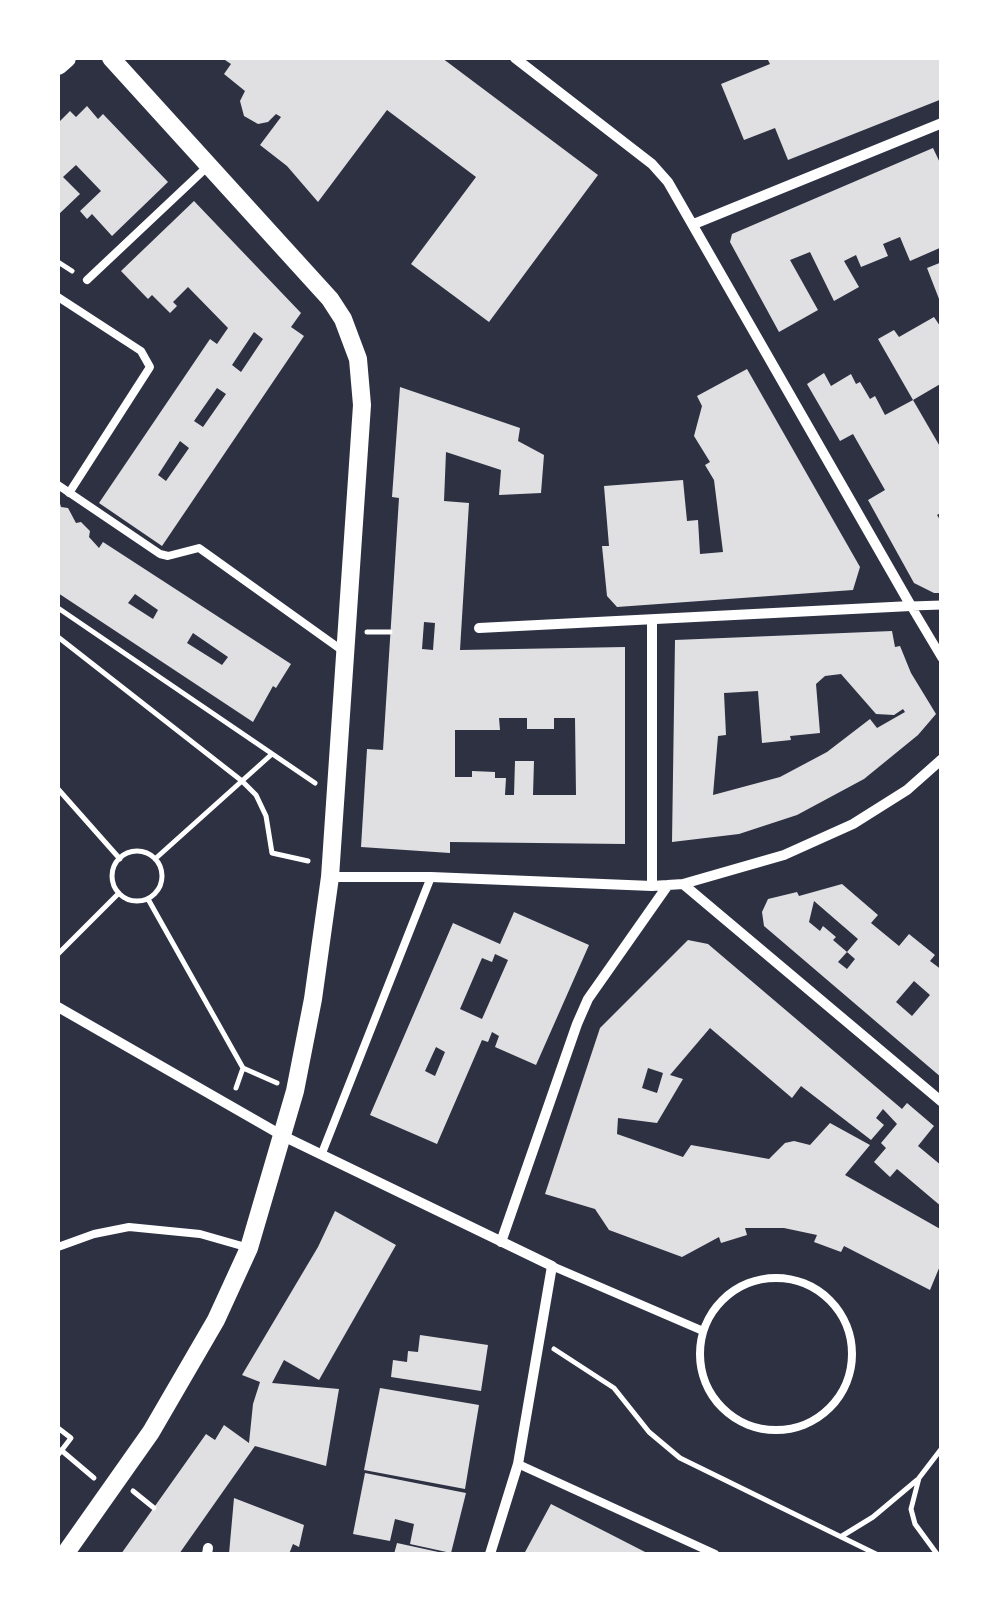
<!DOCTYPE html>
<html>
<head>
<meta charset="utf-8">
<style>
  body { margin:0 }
  #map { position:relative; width:999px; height:1612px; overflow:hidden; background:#2d3142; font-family:Helvetica,sans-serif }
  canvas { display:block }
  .frame { position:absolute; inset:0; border:60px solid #fff; pointer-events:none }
</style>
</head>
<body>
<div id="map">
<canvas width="999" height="1612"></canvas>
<div class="frame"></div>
</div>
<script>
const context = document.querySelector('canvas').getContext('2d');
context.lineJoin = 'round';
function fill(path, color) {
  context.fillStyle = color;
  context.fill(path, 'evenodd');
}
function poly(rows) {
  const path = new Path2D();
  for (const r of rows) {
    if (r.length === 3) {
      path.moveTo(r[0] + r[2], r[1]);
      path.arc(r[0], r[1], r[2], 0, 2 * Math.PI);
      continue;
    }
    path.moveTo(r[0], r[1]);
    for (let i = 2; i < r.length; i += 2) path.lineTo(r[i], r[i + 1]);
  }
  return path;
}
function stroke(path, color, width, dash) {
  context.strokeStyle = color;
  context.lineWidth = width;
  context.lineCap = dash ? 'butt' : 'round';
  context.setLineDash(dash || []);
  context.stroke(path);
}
fill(poly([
  [222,58,442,58,598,175,489,322,411,264,476,177,387,110,318,202,287,166,260,145,281,117,276,114,268,122,258,124,244,116,240,101,245,91,224,74,231,64],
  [767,58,942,58,942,99,788,160,775,128,744,140,721,84,770,64],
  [87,106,98,119,103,114,168,182,112,236,92,214,87,219,80,211,101,191,76,165,63,177,80,194,58,215,58,123,70,111,76,117],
  [933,148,942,167,942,247,910,261,900,237,883,244,888,256,861,267,856,255,844,261,859,287,834,301,810,252,790,260,818,310,779,332,730,242,732,234],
  [194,201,301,313,291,327,304,336,162,546,99,503,210,339,217,344,228,328,188,287,173,302,177,306,170,313,152,295,148,299,121,271],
  [254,332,263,339,241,372,232,365],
  [217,388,226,394,203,427,194,421],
  [180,441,189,448,166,481,158,475],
  [942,262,942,304,941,304,927,268],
  [934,317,942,329,942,383,913,400,878,339,894,330,899,337],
  [747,369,860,567,853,590,617,607,607,596,602,546,609,546,604,486,683,480,687,521,698,520,700,554,723,552,714,480,705,465,710,462,694,436,702,406,697,396],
  [824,373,831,386,851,374,856,384,860,382,870,399,875,396,885,415,913,400,942,450,942,512,937,515,942,523,942,593,934,593,914,583,868,500,885,490,853,434,840,441,807,384],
  [400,387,520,428,518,441,544,455,541,493,499,495,501,470,446,452,444,501,469,503,460,650,625,647,625,844,450,842,450,853,361,847,367,749,383,750,399,498,392,497],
  [424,622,435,623,433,650,422,649],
  [499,718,527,718,527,729,554,729,554,718,575,718,576,795,533,795,534,761,515,761,514,795,505,795,506,778,495,778,495,772,472,771,472,777,455,777,455,730,500,730],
  [58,497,61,507,68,508,76,523,81,522,90,531,89,537,99,548,103,542,291,664,276,688,273,686,253,722,58,593],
  [135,594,158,610,153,619,128,603],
  [193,633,228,657,222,665,187,643],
  [892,631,895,647,900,646,911,673,936,714,918,735,864,779,797,815,739,834,672,842,675,640],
  [841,674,876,714,894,715,903,709,905,712,877,728,870,719,827,752,780,777,713,795,718,736,726,735,724,693,758,691,762,743,791,740,790,736,820,733,816,684,825,676],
  [842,884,878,915,871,923,899,946,909,934,935,955,930,961,942,970,942,1078,764,926,762,912,768,899,797,892,799,896],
  [814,901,858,939,847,952,855,959,847,969,838,962,847,952,833,940,836,937,823,926,820,931,809,922],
  [914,981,930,995,912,1016,896,1002],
  [514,912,589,945,536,1065,495,1047,499,1036,492,1032,488,1042,482,1040,437,1144,370,1115,453,923,500,944],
  [495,954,508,960,482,1019,460,1009,482,958,492,962],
  [436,1047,445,1052,435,1076,425,1071],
  [688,940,708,944,902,1109,907,1103,934,1126,918,1146,942,1166,942,1207,897,1169,890,1177,874,1162,886,1148,881,1143,897,1124,883,1109,876,1118,884,1125,871,1140,801,1086,792,1098,710,1028,670,1075,683,1079,657,1123,618,1118,617,1134,683,1157,691,1145,769,1159,785,1143,794,1141,810,1145,830,1123,870,1145,845,1175,942,1230,942,1261,930,1290,844,1246,841,1252,814,1242,817,1235,784,1228,745,1228,747,1235,721,1243,719,1237,682,1257,609,1230,595,1209,545,1194,600,1028],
  [648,1068,663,1073,657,1093,642,1088],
  [335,1211,396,1245,319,1380,284,1360,272,1383,339,1389,326,1466,255,1446,179,1554,121,1554,206,1434,215,1440,224,1425,249,1443,253,1404,260,1382,242,1375,318,1247],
  [420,1335,488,1345,481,1391,391,1377,393,1360,407,1362,408,1351,418,1352],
  [380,1388,479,1405,465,1489,364,1470],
  [365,1473,466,1493,451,1553,410,1544,414,1524,395,1519,390,1541,353,1534],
  [234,1498,304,1525,299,1547,293,1544,289,1554,229,1554],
  [551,1504,610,1534,649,1554,524,1554],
  [397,1543,443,1553,442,1554,394,1554]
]), '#e0e0e3');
stroke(poly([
  [58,262,72,271],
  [58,608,315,783],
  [367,632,390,632],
  [58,637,242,781,256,795,266,816,272,853,308,861],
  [58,789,120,859],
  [137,876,25],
  [155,859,272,754],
  [148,899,243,1068,236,1088],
  [58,954,119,893],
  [243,1068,277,1083],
  [554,1349,614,1388,649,1432,680,1458,876,1554],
  [58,1428,71,1438,58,1455],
  [61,1450,94,1478],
  [133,1491,154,1508],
  [842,1536,873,1517,917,1480],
  [937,1554,915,1524,911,1509,919,1478,942,1448]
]), '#fff', 5);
stroke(poly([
  [87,280,207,167],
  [58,297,141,351,150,367,69,493],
  [58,485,160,554,168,556,199,548,343,651],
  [322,1153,431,877],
  [58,1247,94,1234,129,1227,200,1234,249,1248],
  [552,1266,703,1331],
  [776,1354,76],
  [518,1464,715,1554]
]), '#fff', 8);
stroke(poly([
  [942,605,911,606,942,658]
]), '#fff', 9);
stroke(poly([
  [694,224,942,123],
  [479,628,911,606,668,182,652,164,515,58],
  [330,877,431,877,652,886,683,884,784,855,853,824,907,790,942,759],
  [683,884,942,1102],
  [652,886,652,621],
  [58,1007,283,1136,552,1266,518,1464,490,1554],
  [501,1242,577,1024,588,999,668,885],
  [207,1554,208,1548]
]), '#fff', 10);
stroke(poly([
  [65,1554,151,1432,216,1320,249,1248,295,1091,313,999,330,877,362,405,358,359,343,319,330,299,111,58]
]), '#fff', 18);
stroke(poly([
  [58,65,66,58]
]), '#fff', 20);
</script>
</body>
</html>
